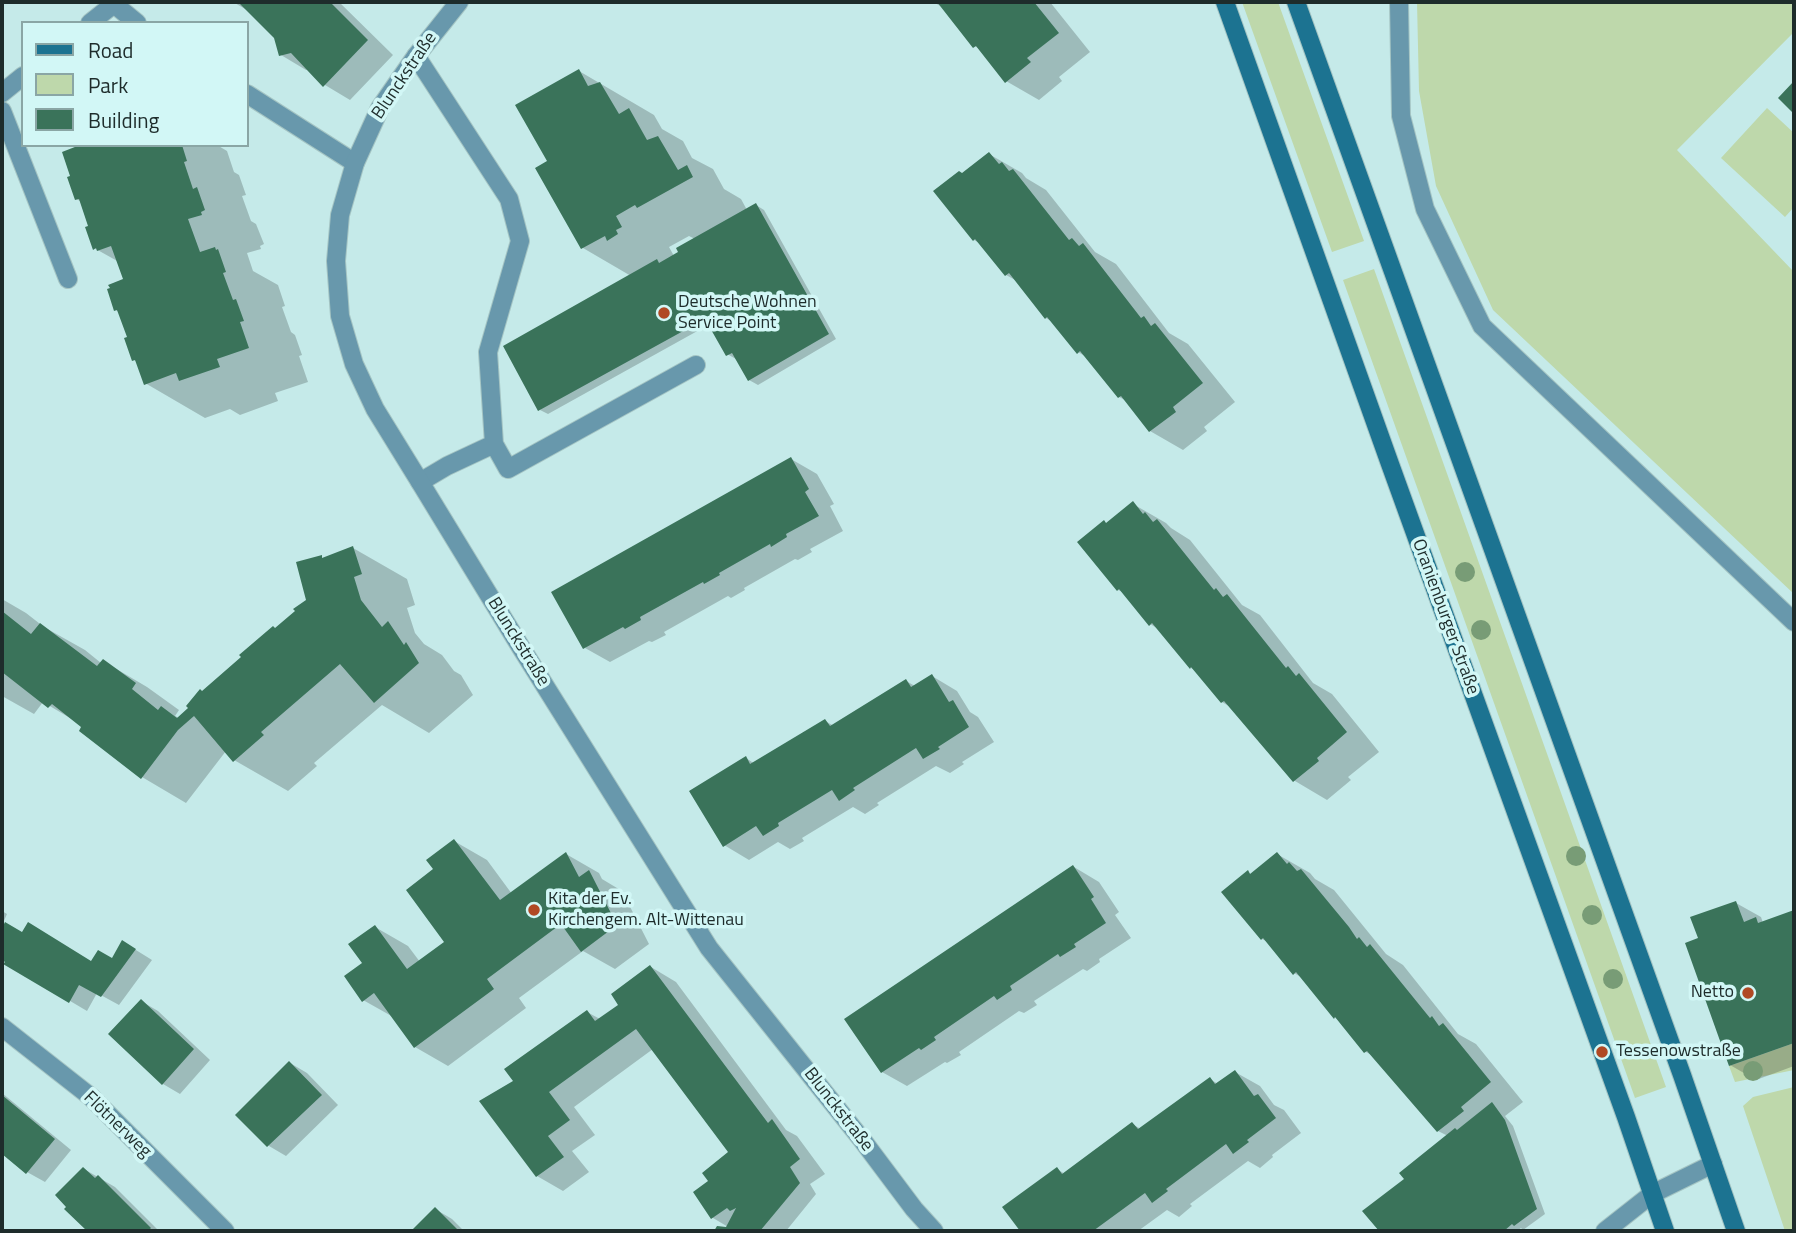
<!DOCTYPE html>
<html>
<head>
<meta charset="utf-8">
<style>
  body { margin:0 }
  #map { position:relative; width:1796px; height:1233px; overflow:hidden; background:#c5eae9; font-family:"Titillium Web",sans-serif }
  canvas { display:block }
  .frame { position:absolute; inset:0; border:4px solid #1e2c2b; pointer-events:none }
  .legend { position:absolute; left:21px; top:21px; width:228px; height:126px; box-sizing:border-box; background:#d2f7f6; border:2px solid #8aa6a5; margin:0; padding:9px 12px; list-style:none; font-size:21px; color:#1e2c2b }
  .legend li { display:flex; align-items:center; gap:14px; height:35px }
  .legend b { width:35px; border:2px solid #8aa6a5 }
</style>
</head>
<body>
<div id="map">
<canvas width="1796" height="1233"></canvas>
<div class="frame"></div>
<ul class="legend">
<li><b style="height:9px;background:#1c7391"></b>Road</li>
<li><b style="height:19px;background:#bed8ab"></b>Park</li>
<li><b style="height:19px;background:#3a735a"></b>Building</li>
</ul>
</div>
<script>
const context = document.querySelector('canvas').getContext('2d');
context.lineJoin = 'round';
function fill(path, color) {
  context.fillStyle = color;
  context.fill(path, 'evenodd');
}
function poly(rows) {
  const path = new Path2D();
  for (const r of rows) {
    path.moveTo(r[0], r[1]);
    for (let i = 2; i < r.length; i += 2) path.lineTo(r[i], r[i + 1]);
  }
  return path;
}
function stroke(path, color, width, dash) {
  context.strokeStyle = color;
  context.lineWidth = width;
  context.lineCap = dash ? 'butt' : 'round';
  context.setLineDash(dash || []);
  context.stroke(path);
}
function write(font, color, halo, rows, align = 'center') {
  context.font = font + ' "Titillium Web",sans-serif';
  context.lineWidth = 7;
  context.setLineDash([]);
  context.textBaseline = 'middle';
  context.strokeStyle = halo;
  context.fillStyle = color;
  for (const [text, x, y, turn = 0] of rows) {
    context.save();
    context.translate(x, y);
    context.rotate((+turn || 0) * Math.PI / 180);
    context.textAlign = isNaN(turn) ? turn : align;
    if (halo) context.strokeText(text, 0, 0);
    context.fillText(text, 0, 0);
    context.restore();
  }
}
fill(poly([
  [1242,2,1278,2,1364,241,1332,252],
  [1417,2,1794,2,1794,32,1677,150,1794,272,1794,594,1493,310,1436,186,1419,91],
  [1767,108,1794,133,1794,207,1785,217,1721,158],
  [1374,269,1666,1087,1635,1098,1343,280],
  [1794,1043,1794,1070,1735,1082,1729,1066],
  [1794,1087,1794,1231,1785,1231,1743,1106,1753,1097]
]), '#bed8ab');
fill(poly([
  [233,2,339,2,393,55,350,100,325,85,309,69,306,70,281,55,276,37,247,10],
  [933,2,1050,2,1090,52,1059,77,1062,81,1039,100,1006,81,981,50,975,46,944,8],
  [579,71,654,115,662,129,683,141,692,158,713,169,724,189,741,199,747,210,756,205,764,210,836,339,758,385,749,380,736,359,727,354,710,324,548,414,540,410,631,276,583,248,537,168,549,162],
  [689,236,695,239,674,256,669,247],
  [85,145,217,145,227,151,234,172,239,175,246,195,242,196,251,221,256,224,264,244,260,246,261,249,247,253,253,271,278,285,285,306,282,307,291,332,295,335,302,355,299,356,308,382,275,393,278,401,240,415,230,409,205,418,145,383,138,362,134,360,129,338,120,313,116,310,125,280,119,262,94,248,90,227,81,202,77,199],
  [989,154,1022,173,1026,178,1046,190,1095,252,1116,264,1169,333,1188,344,1235,402,1204,427,1207,431,1183,450,1150,431,1127,401,1119,397,1088,358,1078,352,1054,323,1046,318,1017,281,1006,275,981,244,974,240,963,175],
  [791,459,817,474,834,504,830,506,843,531,810,549,812,552,798,560,795,559,744,588,745,590,731,598,728,596,664,632,666,635,652,642,649,641,610,662,585,648],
  [1133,504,1166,523,1171,528,1190,540,1242,605,1260,615,1313,683,1332,694,1379,752,1348,777,1351,780,1327,800,1295,781,1232,708,1222,702,1197,671,1191,668,1160,630,1150,624,1125,593,1118,590,1080,542,1108,525],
  [353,548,407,579,415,605,407,608,415,633,424,644,442,655,454,671,461,675,473,695,429,733,382,705,314,763,317,766,288,791,234,760,226,751,186,803,142,777,80,724,43,702,34,714,2,696,2,599,26,613,44,627,85,650,101,663,103,661,147,687,179,710,175,716,179,718,203,693,308,601,321,557,324,559],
  [932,676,957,691,970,712,978,717,994,742,962,762,964,764,950,773,936,766,877,803,879,805,865,814,853,807,802,838,804,841,790,849,778,842,749,860,724,845,746,758,755,764,825,721,834,726,906,681,915,686],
  [454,841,487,860,512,894,566,854,599,873,602,879,622,891,649,944,615,969,583,951,519,998,526,1008,448,1066,415,1047,395,1018,363,1000,365,963,375,927,408,946,420,962,447,942,436,870],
  [1277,854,1310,873,1315,879,1334,890,1386,954,1403,965,1458,1034,1476,1044,1523,1102,1505,1116,1513,1126,1545,1214,1523,1230,1521,1228,1517,1231,1381,1231,1365,1212,1406,1179,1448,1136,1438,1131,1375,1057,1366,1052,1340,1020,1335,1017,1304,979,1294,973,1268,942,1262,939,1248,872,1252,875],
  [1074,867,1099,882,1119,912,1115,915,1131,938,1099,959,1100,962,1087,971,1083,969,1034,1001,1037,1005,1024,1013,1019,1011,959,1052,961,1055,947,1063,945,1062,907,1086,882,1072],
  [1736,903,1761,917,1763,923,1794,912,1794,1066,1756,1080,1730,1065,1700,939],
  [2,911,7,914,3,923,23,934,92,963,113,961,123,942,152,960,119,1005,97,993,87,1011,6,963,7,962,2,958],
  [651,967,676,982,786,1130,797,1136,825,1174,810,1184,816,1194,786,1231,716,1231,718,1228,735,1231,713,1218,695,1192,710,1181,731,1152,653,1049,574,1107,595,1135,572,1151,589,1172,563,1191,537,1176,516,1082,587,1012,600,1019,621,1005],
  [141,1001,158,1011,210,1060,180,1094,163,1084],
  [290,1063,307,1073,338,1105,286,1156,269,1146,237,1115],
  [1235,1072,1260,1086,1274,1105,1284,1110,1301,1133,1272,1155,1273,1157,1260,1168,1248,1161,1190,1204,1192,1206,1179,1217,1167,1210,1138,1231,1023,1231,1005,1207,1057,1169,1065,1174,1132,1124,1141,1129,1210,1079,1218,1084],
  [2,1093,71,1150,45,1182,27,1172,2,1152],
  [84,1169,115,1187,159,1231,89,1231,67,1209],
  [435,1209,452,1219,464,1231,413,1231]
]), '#0003');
fill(poly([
  [238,2,330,2,368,40,323,87,291,53,279,56,274,38],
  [937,2,1034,2,1059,33,1027,58,1031,62,1005,83,976,46,973,48],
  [579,69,588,86,600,82,619,114,629,108,647,140,658,136,678,170,687,165,693,177,637,208,635,205,616,216,622,227,616,230,618,234,607,241,605,236,581,249,535,168,547,161,515,105],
  [1794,81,1794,114,1778,98],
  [80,145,182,145,187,161,184,162,193,189,197,187,205,210,201,212,202,215,188,219,200,252,215,247,216,250,218,249,226,272,223,273,233,300,236,299,244,321,240,322,249,348,217,359,220,367,179,381,176,373,144,385,135,360,132,361,124,338,127,337,117,310,114,311,107,289,110,288,108,285,123,279,111,246,97,251,96,248,93,250,85,227,88,226,79,199,75,200,67,177,70,176,62,152],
  [989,152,999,164,1002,162,1009,171,1013,169,1069,240,1072,238,1079,246,1083,243,1141,318,1144,316,1151,326,1155,323,1203,383,1173,407,1176,412,1149,432,1121,396,1118,398,1080,351,1077,354,1047,317,1045,319,1009,273,1005,276,975,239,973,241,933,191,959,171,962,173],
  [756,203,829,334,748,381,732,353,726,356,705,319,538,411,503,346,657,259,659,263,678,252,676,248],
  [791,457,809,489,805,492,819,516,786,534,787,537,771,547,770,544,719,573,720,575,704,584,703,582,640,617,641,620,625,629,623,627,583,649,551,592],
  [1133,501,1143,514,1145,512,1153,522,1157,519,1214,590,1216,588,1223,597,1227,594,1286,668,1288,666,1296,676,1299,673,1347,732,1317,758,1319,761,1293,782,1224,701,1221,703,1191,667,1190,669,1152,623,1149,626,1119,589,1117,591,1077,542,1104,520,1106,523],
  [353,546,362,574,354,577,361,600,382,627,388,621,404,645,406,642,419,663,374,703,340,664,261,732,264,735,233,762,194,716,178,730,141,779,79,731,81,727,52,704,48,708,2,672,2,611,31,634,40,623,97,666,103,659,136,683,132,689,158,710,161,706,177,718,188,708,186,706,200,689,202,691,241,657,239,655,273,626,275,628,295,611,293,609,306,600,296,562,322,555,322,558],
  [932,674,949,702,953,700,969,727,938,747,940,749,923,759,916,748,853,788,855,790,839,801,832,790,778,823,779,826,763,836,756,826,723,847,689,791,746,756,750,764,825,719,830,726,906,679,911,687],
  [454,839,500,900,566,852,579,877,589,870,617,925,581,952,561,924,487,979,494,989,414,1048,374,993,362,1002,344,976,362,963,348,944,375,925,407,969,444,942,406,890,433,869,426,860],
  [1277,852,1287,864,1289,862,1297,871,1301,869,1349,927,1357,939,1359,937,1367,947,1370,944,1430,1018,1432,1016,1439,1026,1443,1023,1491,1082,1461,1107,1464,1111,1437,1132,1367,1051,1364,1053,1335,1017,1334,1019,1296,972,1293,975,1263,938,1261,940,1221,892,1248,870,1250,874],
  [1073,865,1094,897,1091,899,1106,923,1074,944,1076,947,1060,957,1058,954,1010,986,1012,990,997,1000,994,996,934,1037,936,1040,921,1050,919,1048,881,1073,844,1019],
  [1736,901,1744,922,1756,917,1758,923,1794,910,1794,1043,1729,1066,1685,943,1698,938,1690,917],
  [5,922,22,932,28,922,91,961,98,950,112,958,122,940,136,949,101,997,79,985,69,1003,3,964,5,962,2,960,2,928],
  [650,965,768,1123,772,1119,800,1159,790,1167,800,1183,760,1231,714,1231,717,1226,726,1227,736,1208,730,1211,727,1208,711,1219,693,1192,708,1181,702,1173,728,1152,636,1029,549,1092,570,1120,548,1136,564,1157,536,1177,479,1101,513,1081,504,1069,587,1010,595,1021,618,1005,611,994],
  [141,999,194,1049,162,1085,108,1034],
  [289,1061,322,1095,267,1147,235,1115],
  [1235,1070,1254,1096,1258,1094,1276,1118,1247,1140,1249,1142,1233,1154,1226,1144,1166,1189,1168,1191,1152,1203,1145,1193,1093,1231,1020,1231,1002,1207,1057,1167,1062,1174,1132,1122,1138,1129,1210,1077,1215,1084],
  [2,1095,55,1139,26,1174,2,1154],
  [1492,1102,1505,1120,1537,1209,1514,1226,1512,1224,1504,1231,1379,1231,1362,1211,1404,1179,1399,1173,1455,1128,1457,1130],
  [83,1167,95,1178,98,1175,151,1228,148,1231,87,1231,64,1209,66,1207,55,1195],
  [435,1207,459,1231,411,1231]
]), '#3a735a');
const service = poly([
  [1399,2,1401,116,1425,209,1482,326,1794,622],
  [90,23,114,4,137,23],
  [416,56,509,199,520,241,488,352,494,444,508,469,696,365],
  [2,93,23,76],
  [247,94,355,163],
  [2,111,68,279],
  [420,482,447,466,494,444]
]);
const minor = poly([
  [459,2,416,56,380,108,355,163,340,215,336,261,340,316,354,364,375,409,420,482,520,646,709,948,863,1141,914,1209,934,1231],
  [2,1027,91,1097,225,1231],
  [1605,1231,1652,1194,1713,1164]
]);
const secondary = poly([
  [1225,2,1390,464,1626,1117,1665,1231],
  [1296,2,1682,1075,1736,1231]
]);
stroke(service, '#a4c4c3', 20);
stroke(minor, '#a4c4c3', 20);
stroke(secondary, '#a4c4c3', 20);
stroke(service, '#6898ac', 18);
stroke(minor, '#6898ac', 18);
stroke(secondary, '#1c7391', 18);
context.fillStyle = '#789c76';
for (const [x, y] of [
  [1465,572],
  [1481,630],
  [1576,856],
  [1592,915],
  [1613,979],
  [1753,1071]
]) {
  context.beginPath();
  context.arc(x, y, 10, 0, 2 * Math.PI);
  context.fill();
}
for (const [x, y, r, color] of [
  [664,313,7,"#b04924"],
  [534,910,7,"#b04924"],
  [1748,993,7,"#b04924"],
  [1602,1052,7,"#b04924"]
]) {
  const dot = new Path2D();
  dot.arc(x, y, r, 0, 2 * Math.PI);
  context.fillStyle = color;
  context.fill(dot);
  stroke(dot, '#d2f7f6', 2.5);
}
write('18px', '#1e2c2b', '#d2f7f6', [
  ["Blunckstraße",405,76,-56],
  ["Oranienburger Straße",1445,617,70],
  ["Blunckstraße",518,642,58],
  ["Blunckstraße",838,1110,52],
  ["Flötnerweg",117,1125,44]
]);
write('18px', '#1e2c2b', '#d2f7f6', [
  ["Deutsche Wohnen",678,303],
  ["Service Point",678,324],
  ["Kita der Ev.",548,900],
  ["Kirchengem. Alt-Wittenau",548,921],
  ["Netto",1734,993,"right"],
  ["Tessenowstraße",1616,1052]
], 'left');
</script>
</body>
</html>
